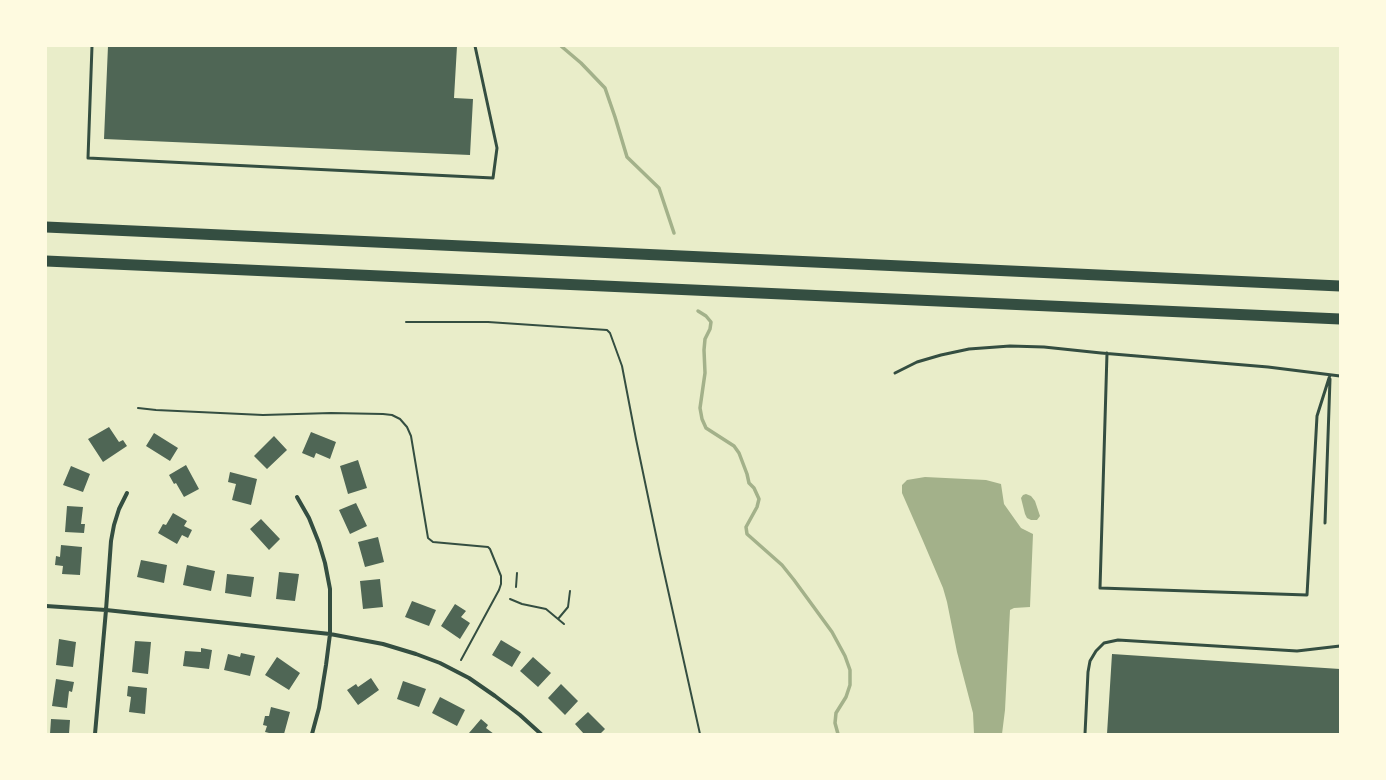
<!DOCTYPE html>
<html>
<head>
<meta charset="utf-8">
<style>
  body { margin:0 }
  #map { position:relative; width:1386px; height:780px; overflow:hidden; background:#e9edc9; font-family:"Titillium Web",sans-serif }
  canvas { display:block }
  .frame { position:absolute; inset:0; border:47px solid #fefae0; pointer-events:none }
</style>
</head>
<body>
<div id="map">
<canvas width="1386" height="780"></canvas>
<div class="frame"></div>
</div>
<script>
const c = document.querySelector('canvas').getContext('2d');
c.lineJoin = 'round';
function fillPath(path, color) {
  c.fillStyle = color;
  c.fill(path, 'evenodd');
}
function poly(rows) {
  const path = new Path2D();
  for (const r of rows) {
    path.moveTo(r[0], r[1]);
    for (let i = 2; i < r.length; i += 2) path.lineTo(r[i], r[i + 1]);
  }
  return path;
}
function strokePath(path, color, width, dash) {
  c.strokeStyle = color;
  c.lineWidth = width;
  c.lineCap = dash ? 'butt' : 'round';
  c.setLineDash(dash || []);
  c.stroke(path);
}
fillPath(poly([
  [925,477,986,480,1001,484,1004,504,1021,528,1033,534,1030,607,1014,608,1010,610,1005,710,1002,734,974,734,973,713,957,652,947,602,943,588,923,541,902,493,902,485,907,480],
  [1026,494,1031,496,1035,501,1040,516,1037,520,1031,520,1027,518,1025,514,1021,498,1023,495]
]), '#a3b18a');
strokePath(poly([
  [561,46,581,63,605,88,615,117,627,157,659,188,674,233],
  [698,311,706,316,711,322,710,329,705,339,704,350,705,373,700,408,702,419,706,428,734,446,739,453,747,474,749,483,754,488,759,499,757,507,746,527,747,534,782,565,794,580,832,632,845,656,850,670,850,685,846,697,836,713,835,723,838,734]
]), '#a3b18a', 3.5);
fillPath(poly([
  [108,46,457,46,454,98,473,99,470,155,104,139],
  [109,427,119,442,123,440,127,446,103,462,88,439],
  [311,432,336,442,330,459,316,453,314,458,302,453],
  [154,433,178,448,170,461,146,446],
  [274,436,287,450,267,469,254,456],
  [358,460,367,488,348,494,340,466],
  [186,465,199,489,184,497,176,483,174,484,169,475],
  [71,466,90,474,83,492,63,485],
  [230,472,257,479,251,505,232,500,236,484,228,482],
  [356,503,367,526,350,534,339,510],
  [67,506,83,507,81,524,85,524,84,533,65,532],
  [173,513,187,521,184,526,192,530,188,538,182,535,177,544,158,533,163,524,166,525],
  [261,519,280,539,269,550,250,529],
  [378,537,384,562,365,567,358,542],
  [61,545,82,547,80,575,62,574,63,566,55,565,56,556,60,557],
  [141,560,167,565,164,583,137,577],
  [187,565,215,571,211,591,183,585],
  [279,572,299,574,295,601,276,599],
  [227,574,254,577,251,597,225,593],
  [380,579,383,607,363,609,360,581],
  [412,601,436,610,429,626,405,617],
  [455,604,466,611,461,617,470,623,460,639,441,626],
  [59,639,76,642,73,667,56,665],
  [501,640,521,652,512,667,492,655],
  [135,641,151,642,148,674,132,672],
  [201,648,212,650,209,669,183,666,185,651,201,652],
  [241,653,255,656,250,676,224,670,228,654,240,657],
  [1112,654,1340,669,1340,734,1107,734],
  [277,657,300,673,289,690,265,675],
  [533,657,551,673,538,687,520,671],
  [371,678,379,690,358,705,347,690,356,684,358,687],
  [56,679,74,682,72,692,69,691,67,708,52,706],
  [403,681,426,689,419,707,397,699],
  [561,684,578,701,565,715,548,698],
  [128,686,147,688,145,714,129,712,131,697,127,696],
  [440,697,465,710,457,726,432,713],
  [271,707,290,712,284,734,273,734,265,732,267,726,263,725,265,716,269,716],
  [588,712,605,729,600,734,584,734,575,724],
  [51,719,70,720,69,734,50,734],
  [481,719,488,725,486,728,494,734,469,733]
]), '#4f6655');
strokePath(poly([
  [406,322,488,322,607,330,610,333,622,366,636,439,660,554,700,734],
  [138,408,156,410,263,415,331,413,383,414,392,415,400,419,407,427,411,436,428,538,433,542,488,547,490,549,501,576,501,584,499,590,461,660],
  [516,587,517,573],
  [510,599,522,604,546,609,564,624],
  [558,619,568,607,570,591]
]), '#344e41', 2);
strokePath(poly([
  [92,46,88,158,493,178,497,148,475,46],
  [1107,353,1100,588,1307,595,1317,416,1330,375],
  [895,373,917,362,941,355,969,349,1010,346,1044,347,1101,353,1268,367,1340,376],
  [1325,523,1330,379],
  [1085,734,1088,672,1090,661,1096,651,1104,643,1118,640,1297,651,1340,646]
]), '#344e41', 3);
strokePath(poly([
  [297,497,309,518,319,543,325,563,330,589,330,634,326,665,319,708,312,734],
  [46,606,106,610,330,634,383,644,416,654,440,663,469,678,495,696,520,715,541,734],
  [95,734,106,610,111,541,114,525,119,509,127,493]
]), '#344e41', 4);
strokePath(poly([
  [46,227,1340,286],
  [46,261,1340,319]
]), '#344e41', 11);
</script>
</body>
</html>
